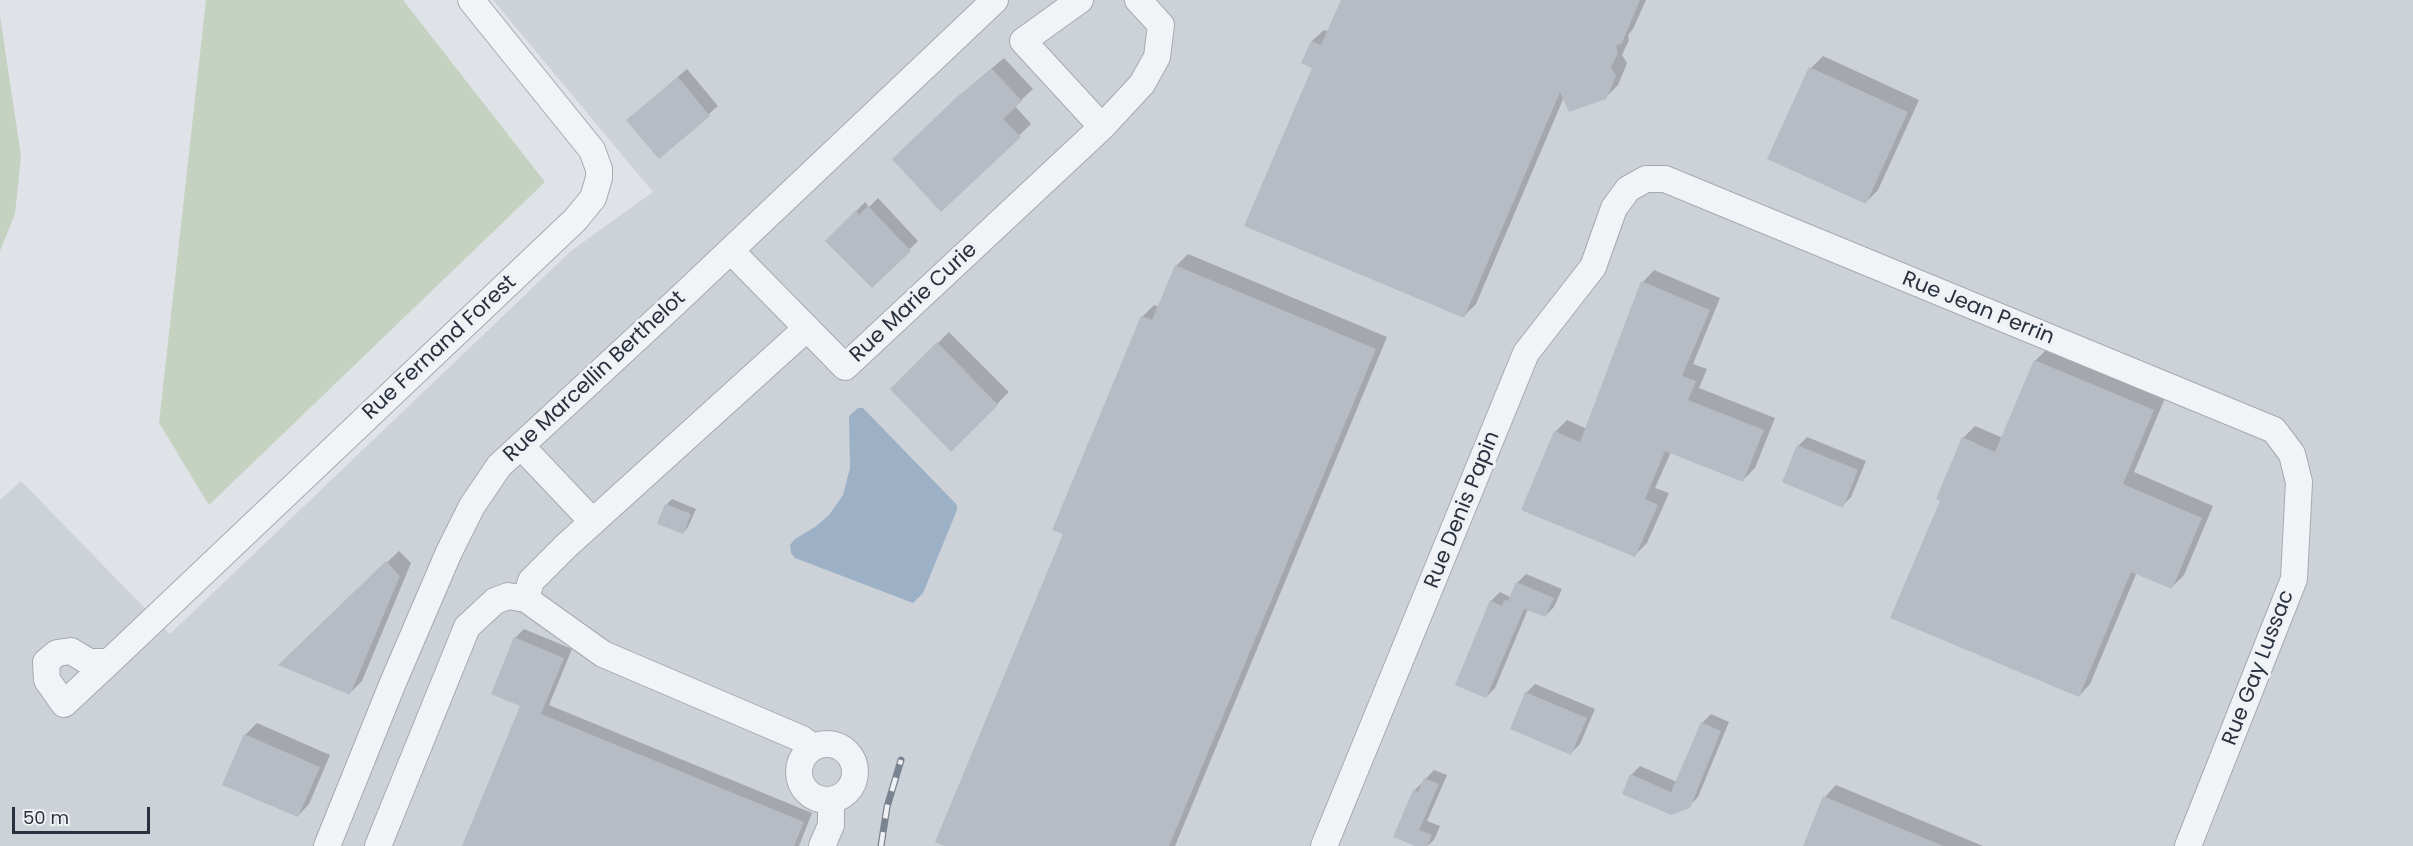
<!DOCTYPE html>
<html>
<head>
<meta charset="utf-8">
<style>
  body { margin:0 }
  #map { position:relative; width:2413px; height:846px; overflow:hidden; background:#dfe3e8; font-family:Poppins,sans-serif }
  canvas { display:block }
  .scale { position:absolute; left:12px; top:807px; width:138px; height:27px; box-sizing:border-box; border:3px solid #29313e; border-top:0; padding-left:8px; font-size:18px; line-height:21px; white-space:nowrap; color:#29313e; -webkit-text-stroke:4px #eff1f5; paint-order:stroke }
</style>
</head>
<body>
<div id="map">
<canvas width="2413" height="846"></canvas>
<div class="scale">50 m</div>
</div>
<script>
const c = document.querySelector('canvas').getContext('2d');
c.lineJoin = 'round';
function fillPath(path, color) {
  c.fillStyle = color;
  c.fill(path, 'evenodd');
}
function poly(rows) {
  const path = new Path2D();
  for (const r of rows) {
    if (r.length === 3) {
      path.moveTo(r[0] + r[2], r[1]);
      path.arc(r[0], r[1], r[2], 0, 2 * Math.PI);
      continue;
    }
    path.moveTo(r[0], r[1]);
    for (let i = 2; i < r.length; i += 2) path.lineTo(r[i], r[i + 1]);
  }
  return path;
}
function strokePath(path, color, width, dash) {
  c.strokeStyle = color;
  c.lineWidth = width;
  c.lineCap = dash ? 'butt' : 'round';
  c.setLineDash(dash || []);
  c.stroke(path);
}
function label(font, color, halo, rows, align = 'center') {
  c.font = font + ' Poppins,sans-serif';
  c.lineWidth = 6;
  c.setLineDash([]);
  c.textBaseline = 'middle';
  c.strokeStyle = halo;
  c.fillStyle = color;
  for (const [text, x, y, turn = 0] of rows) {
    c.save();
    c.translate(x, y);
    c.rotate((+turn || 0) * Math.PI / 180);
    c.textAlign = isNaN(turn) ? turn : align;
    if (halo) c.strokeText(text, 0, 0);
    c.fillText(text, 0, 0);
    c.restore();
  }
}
fillPath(poly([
  [493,0,2413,0,2413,846,0,846,0,500,21,481,170,634,571,251,653,192]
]), '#cdd2d9');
fillPath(poly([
  [206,0,403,0,545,182,209,505,159,423],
  [0,16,21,156,15,214,0,251]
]), '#c5d1c1');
fillPath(poly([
  [858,408,863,408,957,505,957,510,923,593,913,603,795,558,791,553,790,545,795,539,815,527,829,515,843,495,850,468,849,416]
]), '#9cb1c6');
fillPath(poly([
  [1342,0,1646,0,1633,29,1628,35,1629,40,1622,55,1627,63,1618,85,1605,98,1564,97,1476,304,1464,316,1314,67,1312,41,1324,30,1329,32],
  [1823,56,1919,100,1878,190,1866,202,1769,158,1811,68],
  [1004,58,1033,89,1015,106,1031,124,942,210,972,85],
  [687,69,718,106,659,157,637,112],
  [878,198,918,241,872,286,827,241,865,202,869,207],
  [1188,254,1387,337,1175,846,948,846,1065,534,1142,317,1154,305,1159,307,1176,266],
  [1654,270,1720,298,1693,364,1707,369,1699,388,1775,418,1755,468,1743,480,1671,452,1655,488,1669,493,1647,543,1635,555,1555,432,1567,420,1587,429,1643,282],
  [949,332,1009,392,951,450,892,389],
  [2047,349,2165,398,2134,472,2213,506,2184,575,2172,587,2137,572,2090,684,2079,696,1942,500,1963,438,1975,426,2003,438,2036,360],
  [1807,437,1866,461,1851,497,1842,506,1784,482,1798,446],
  [672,499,696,509,688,527,683,533,659,523,667,504],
  [399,551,411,563,362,681,350,693,292,653],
  [1526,574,1562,589,1554,607,1545,616,1528,609,1495,688,1486,697,1491,601,1500,592,1510,597,1517,583],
  [524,629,572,649,549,705,812,813,799,846,464,846,521,705,515,638],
  [1535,684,1595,709,1580,744,1571,753,1526,693],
  [1711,714,1729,722,1698,797,1689,806,1631,775,1640,766,1677,782,1702,723],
  [257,723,330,755,309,804,298,816,245,735],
  [1434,770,1447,775,1427,821,1440,826,1434,840,1427,846,1419,846,1414,791],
  [1836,785,1983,846,1804,846,1825,797]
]), '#0003');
fillPath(poly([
  [1341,0,1640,0,1622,43,1616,46,1618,53,1611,67,1616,76,1606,99,1569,112,1560,92,1464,318,1244,226,1312,68,1301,63,1311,41,1321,45],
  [1809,67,1908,112,1866,204,1767,159],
  [992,69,1022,101,1003,119,1021,137,941,212,892,159,958,96],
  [678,77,710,116,659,159,626,120],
  [868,206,911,251,872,288,825,241,856,210,859,215],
  [1175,265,1376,349,1169,846,944,846,935,842,1063,534,1052,530,1141,316,1152,320],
  [1641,281,1710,310,1682,376,1696,381,1688,400,1764,430,1743,482,1665,451,1645,499,1658,505,1635,557,1521,510,1554,431,1580,442],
  [937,342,998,405,951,452,890,389],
  [2034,360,2154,410,2123,484,2202,518,2172,589,2131,572,2079,697,1890,618,1940,501,1936,499,1962,437,1995,452],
  [1797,445,1858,470,1843,508,1782,482],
  [665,504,691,514,683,534,657,524],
  [386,561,400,576,350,695,278,665],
  [1516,582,1554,598,1545,617,1524,609,1486,698,1455,685,1490,600,1502,606,1504,600,1508,601],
  [514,637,564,658,541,714,804,822,794,846,462,846,520,706,491,694],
  [1525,692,1587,718,1571,755,1510,729],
  [1701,722,1721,731,1690,808,1671,815,1622,794,1630,774,1671,792],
  [244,734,320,767,298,817,222,785],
  [1424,778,1439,784,1419,830,1432,835,1427,846,1415,846,1393,837,1413,790,1418,792],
  [1823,796,1943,846,1803,846]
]), '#b7bcc4');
const minor = poly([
  [1080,0,1023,41,1102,127],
  [731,251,845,367,1102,127,1142,84,1157,57,1161,25,1138,0],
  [521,446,593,522],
  [526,599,531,581,566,546,807,328],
  [109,662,89,662,71,651,57,653,46,662,47,680,64,704,109,662,575,220,593,198,599,178,599,169,592,150,471,0],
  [827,772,28],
  [327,846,392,685,449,552,472,506,499,466,675,303,995,0],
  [378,846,467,627,495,601,508,596,526,599,603,654,802,739,813,747],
  [822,846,831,825,831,800],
  [1324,846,1526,353,1593,267,1614,208,1628,189,1646,179,1665,179,2274,430,2292,454,2299,482,2294,579,2188,846]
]);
strokePath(minor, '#a5aab2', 28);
strokePath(minor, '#f2f3f6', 26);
const rail = poly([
  [881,846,887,807,901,760]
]);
strokePath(rail, '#7a8390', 7);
strokePath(rail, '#eff1f5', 4.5, [14]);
label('21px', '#29313e', '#eff1f5', [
  ["Rue Marie Curie",914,303,-43],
  ["Rue Jean Perrin",1978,309,22],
  ["Rue Fernand Forest",440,348,-43],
  ["Rue Marcellin Berthelot",595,377,-43],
  ["Rue Denis Papin",1463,510,-68],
  ["Rue Gay Lussac",2259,668,-69]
]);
</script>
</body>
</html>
